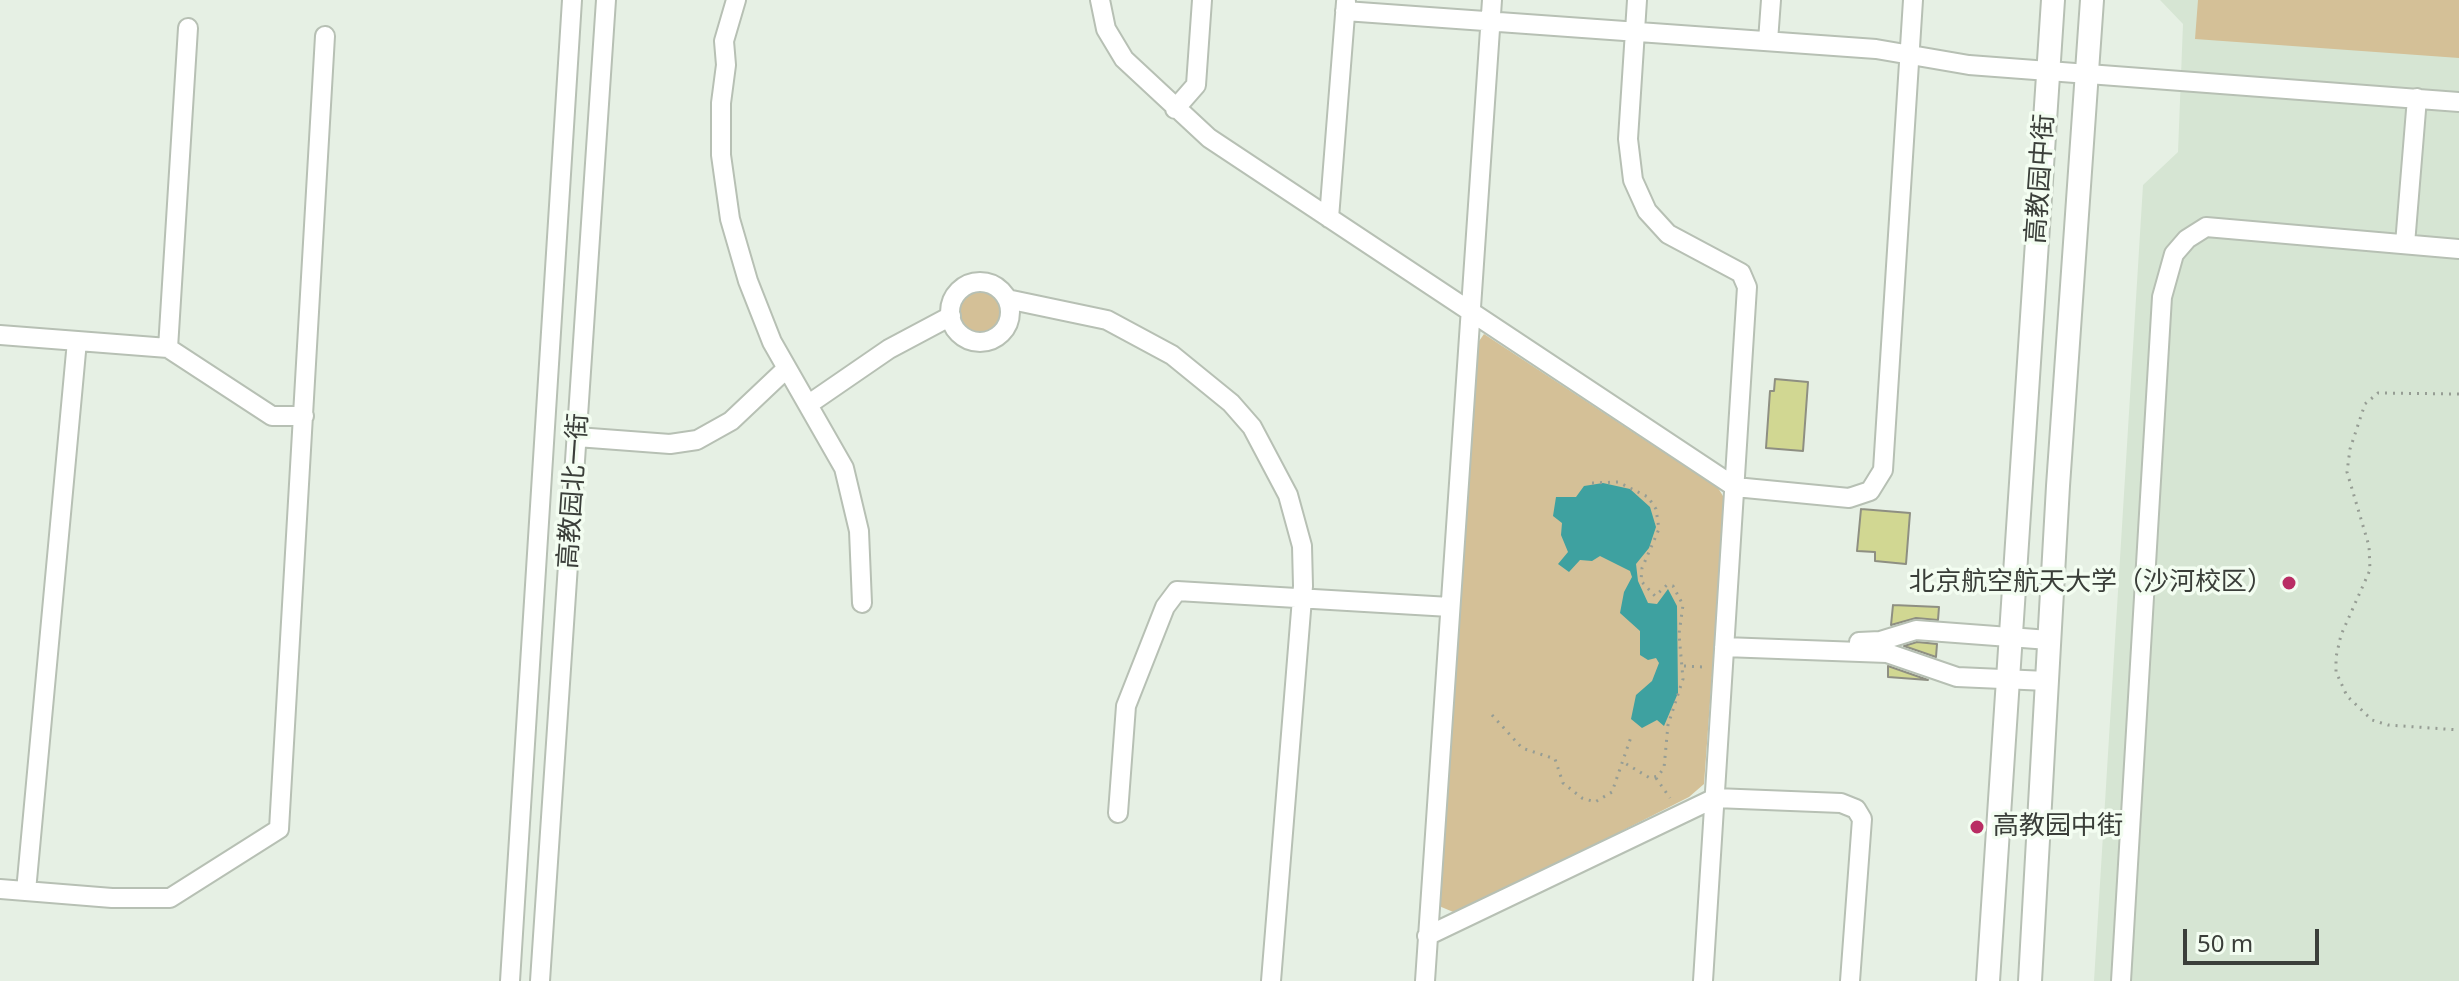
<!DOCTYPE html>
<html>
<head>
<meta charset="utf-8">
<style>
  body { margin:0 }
  #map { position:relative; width:2459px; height:981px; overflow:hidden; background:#e6f0e4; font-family:"Noto Sans",sans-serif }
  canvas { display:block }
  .scale { position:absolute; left:2183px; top:929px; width:136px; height:36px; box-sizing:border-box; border:4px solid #3a3e39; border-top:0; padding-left:10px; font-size:24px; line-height:28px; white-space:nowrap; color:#3a3e39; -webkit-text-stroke:6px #f3fdf1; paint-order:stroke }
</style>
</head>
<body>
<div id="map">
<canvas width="2459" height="981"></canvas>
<div class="scale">50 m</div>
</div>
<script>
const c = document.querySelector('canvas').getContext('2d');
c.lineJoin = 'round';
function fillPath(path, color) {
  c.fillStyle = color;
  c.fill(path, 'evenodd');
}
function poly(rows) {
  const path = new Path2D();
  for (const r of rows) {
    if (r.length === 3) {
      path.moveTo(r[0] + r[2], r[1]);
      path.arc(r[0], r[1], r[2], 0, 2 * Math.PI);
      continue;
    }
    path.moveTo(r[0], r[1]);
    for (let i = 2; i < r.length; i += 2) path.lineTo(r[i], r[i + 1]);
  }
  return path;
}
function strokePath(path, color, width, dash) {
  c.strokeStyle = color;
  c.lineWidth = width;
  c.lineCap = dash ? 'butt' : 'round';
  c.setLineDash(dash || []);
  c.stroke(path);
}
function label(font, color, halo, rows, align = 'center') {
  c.font = font + ' "Noto Sans","Noto Sans SC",sans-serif';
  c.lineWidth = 7;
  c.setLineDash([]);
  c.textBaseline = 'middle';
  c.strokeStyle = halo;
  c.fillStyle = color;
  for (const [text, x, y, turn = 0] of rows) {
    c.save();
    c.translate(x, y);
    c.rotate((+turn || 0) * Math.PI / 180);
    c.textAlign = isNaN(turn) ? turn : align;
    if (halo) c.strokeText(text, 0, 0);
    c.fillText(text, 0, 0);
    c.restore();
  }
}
fillPath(poly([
  [2160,0,2459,0,2459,981,2094,981,2143,185,2178,152,2183,24]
]), '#d6e5d3');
fillPath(poly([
  [2198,0,2459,0,2459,58,2195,39],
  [980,312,20],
  [1484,334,1718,488,1723,496,1724,512,1704,784,1689,797,1458,914,1439,906,1477,344]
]), '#d4c097');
fillPath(poly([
  [1603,483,1630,489,1650,507,1656,527,1649,548,1636,564,1638,581,1648,603,1657,604,1668,589,1677,606,1678,693,1664,726,1657,720,1642,728,1631,719,1636,695,1652,681,1659,663,1656,658,1648,660,1640,655,1640,631,1620,613,1624,592,1632,577,1630,571,1600,556,1592,561,1580,560,1569,572,1558,564,1568,552,1561,535,1562,523,1553,516,1556,497,1576,497,1584,486]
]), '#3ea1a0');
const building = poly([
  [1775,379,1808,382,1803,451,1766,448,1770,391,1774,391,1775,379],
  [1861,509,1910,513,1906,564,1875,561,1875,552,1857,551,1861,509],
  [1893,605,1939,607,1938,620,1916,618,1891,625,1893,605],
  [1917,642,1937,644,1936,657,1904,646,1917,642],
  [1888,666,1928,680,1888,677,1888,666]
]);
fillPath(building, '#d1d792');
strokePath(building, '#8e8f82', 2);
const minor = poly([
  [736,0,724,41,726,65,721,103,721,155,730,219,748,281,772,342,844,468,859,531,862,603],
  [1100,0,1106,29,1124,59,1209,138,1735,487,1849,498,1870,491,1883,470,1913,0],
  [1637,0,1628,139,1633,180,1647,211,1668,234,1741,273,1747,287,1703,981],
  [1345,11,1876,49,1969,65,2459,102],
  [1768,41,1771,0],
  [1175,109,1196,85,1202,0],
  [1329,218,1346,2],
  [2405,244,2417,98],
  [980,312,30],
  [1007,299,1107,320,1172,355,1231,403,1252,427,1288,495,1302,546,1303,586,1271,981],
  [0,335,168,348,272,416,304,416],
  [168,348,188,28],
  [809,404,889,349,951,316],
  [577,437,670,444,697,440,731,421,786,369],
  [1859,642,1880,641,1916,630,2049,640],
  [1724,647,1887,653,1957,677,2047,681],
  [1118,813,1126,706,1165,607,1177,591,1450,607],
  [0,889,112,898,170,898,279,829,325,36],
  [26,891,77,341],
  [1427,936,1715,798,1841,803,1856,809,1862,819,1850,981],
  [510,981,572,0],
  [540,981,606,0],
  [1425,981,1492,0],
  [2121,981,2162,297,2174,254,2187,239,2206,227,2459,249]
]);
const major = poly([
  [1988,981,2053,0],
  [2030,981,2058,486,2092,0]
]);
strokePath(minor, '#b7c0b4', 22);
strokePath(major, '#b7c0b4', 26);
strokePath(poly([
  [2459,394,2378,393,2365,404,2350,449,2347,472,2369,546,2370,570,2341,635,2336,657,2336,672,2347,696,2372,720,2388,725,2459,730],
  [1592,483,1618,482,1648,497,1656,509,1659,529,1642,568,1641,581,1655,596,1667,585,1673,586,1683,605,1679,634,1683,679,1668,725,1664,768,1658,776,1650,778,1623,762],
  [1684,666,1704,667],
  [1492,715,1522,748,1555,759,1563,783,1582,798,1595,802,1612,792,1631,737],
  [1656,778,1670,798]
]), '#969d94', 3, [2, 6]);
strokePath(minor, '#fff', 18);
strokePath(major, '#fff', 22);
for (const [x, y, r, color] of [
  [2289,583,8,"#b92d64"],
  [1977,827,8,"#b92d64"]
]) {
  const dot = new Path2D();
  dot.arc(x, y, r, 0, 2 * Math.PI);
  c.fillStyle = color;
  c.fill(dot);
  strokePath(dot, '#f3fdf1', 3);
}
label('26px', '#3a3e39', '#f3fdf1', [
  ["高教园中街",2041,179,-86],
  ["高教园北一街",574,491,-86]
]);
label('26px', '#3a3e39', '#f3fdf1', [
  ["北京航空航天大学（沙河校区）",2273,583],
  ["高教园中街",1993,827,"left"]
], 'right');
</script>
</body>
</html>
